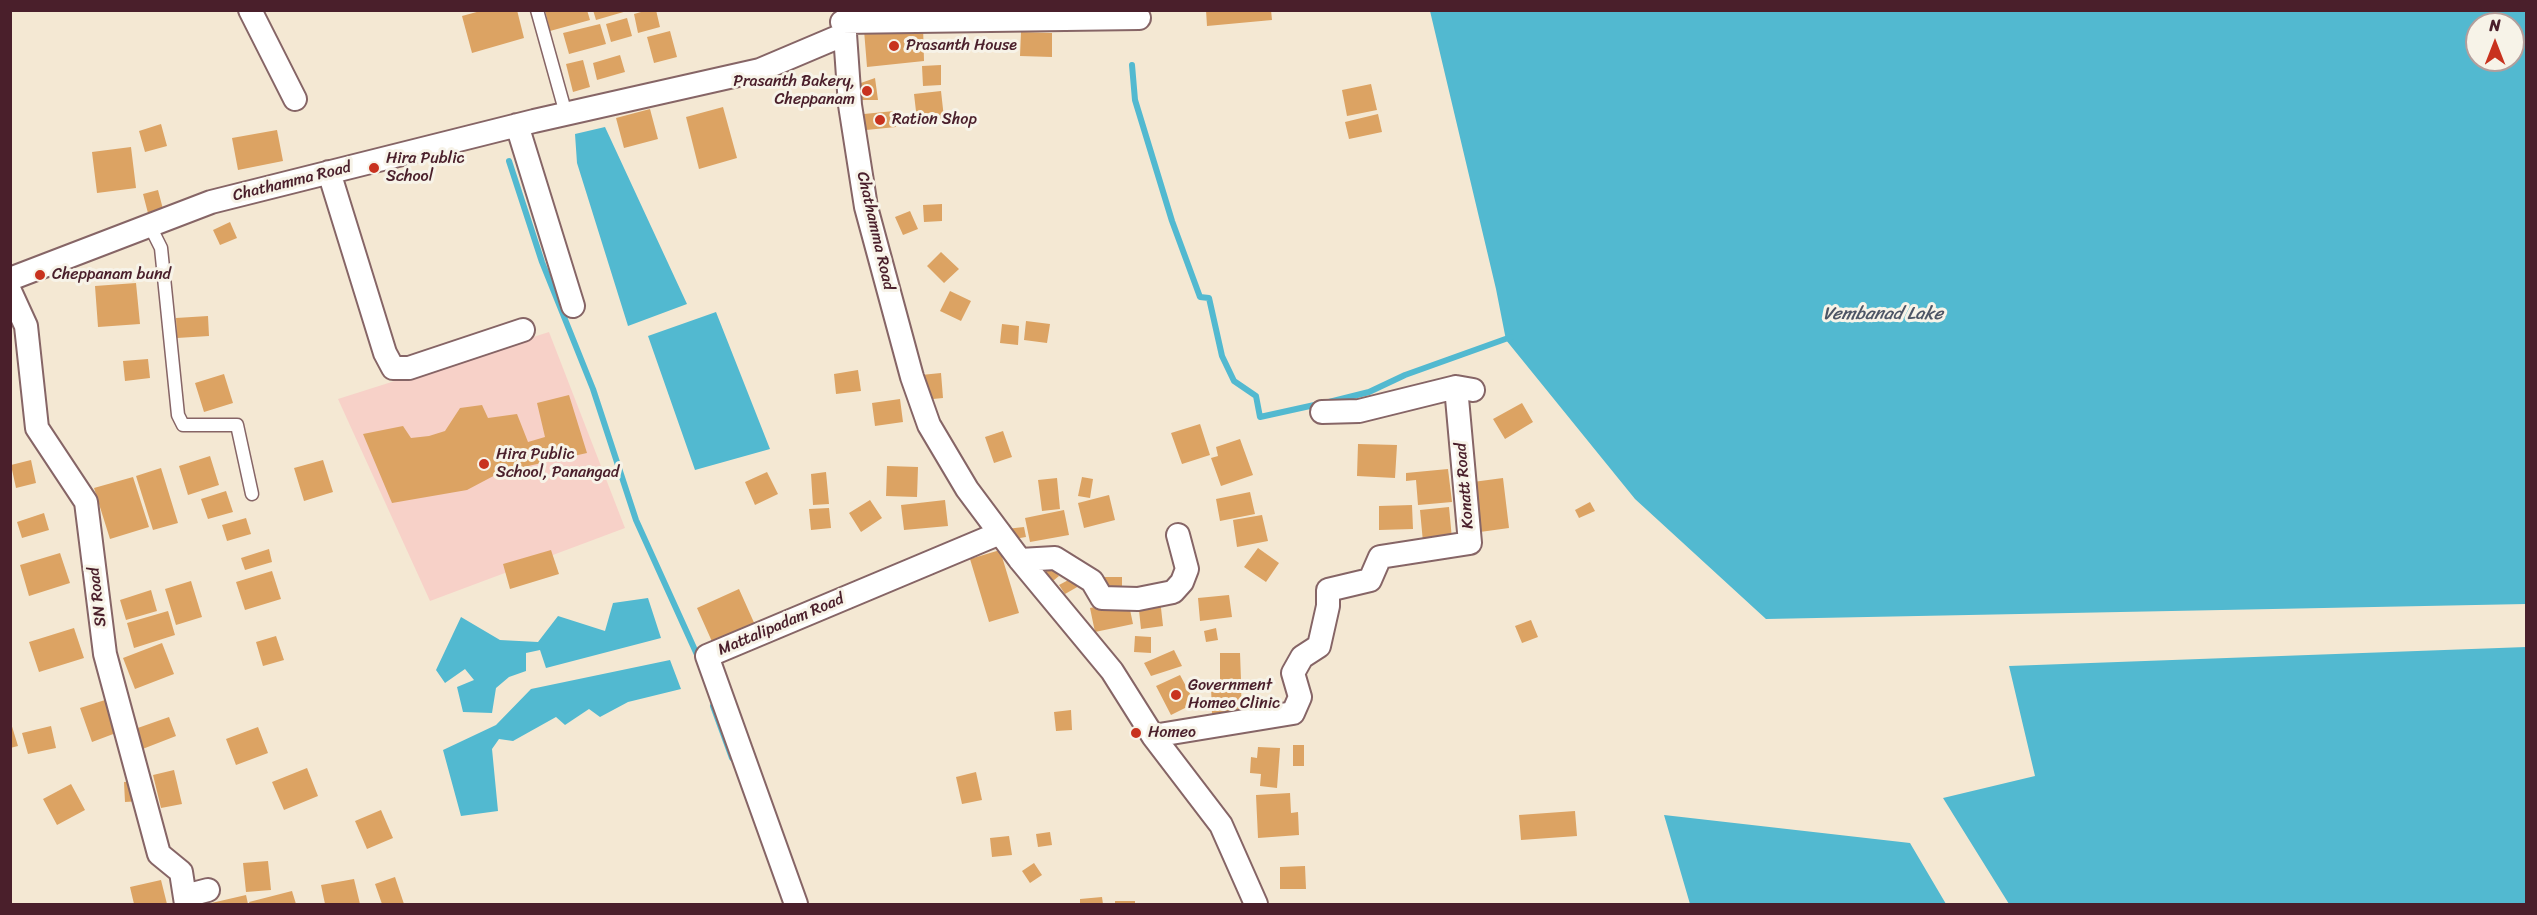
<!DOCTYPE html>
<html>
<head>
<meta charset="utf-8">
<style>
  body { margin:0 }
  #map { position:relative; width:2537px; height:915px; overflow:hidden; background:#f4e8d3; font-family:Sriracha,sans-serif }
  canvas { display:block }
  .frame { position:absolute; inset:0; border:12px solid #4a1f2b; pointer-events:none }
  .north { position:absolute; left:2465px; top:12px; width:60px; height:60px; box-sizing:border-box; background:#f7f3e8; border:2px solid #b29e9c; border-radius:50%; rotate:0deg; font-size:16px; font-weight:700; line-height:24px; text-align:center; color:#4a1f2b }
  .north::after { content:''; display:block; margin:auto; width:21px; height:27px; background:#c8321e; clip-path:polygon(50% 0,100% 100%,50% 72%,0 100%) }
</style>
</head>
<body>
<div id="map">
<canvas width="2537" height="915"></canvas>
<div class="frame"></div>
<div class="north">N</div>
</div>
<script>
const c = document.querySelector('canvas').getContext('2d');
c.lineJoin = 'round';
function fillPath(path, color) {
  c.fillStyle = color;
  c.fill(path, 'evenodd');
}
function poly(rows) {
  const path = new Path2D();
  for (const r of rows) {
    path.moveTo(r[0], r[1]);
    for (let i = 2; i < r.length; i += 2) path.lineTo(r[i], r[i + 1]);
  }
  return path;
}
function strokePath(path, color, width, dash) {
  c.strokeStyle = color;
  c.lineWidth = width;
  c.lineCap = dash ? 'butt' : 'round';
  c.setLineDash(dash || []);
  c.stroke(path);
}
function label(font, color, halo, rows, align = 'center') {
  c.font = font + ' Sriracha,sans-serif';
  c.lineWidth = 6;
  c.setLineDash([]);
  c.textBaseline = 'middle';
  c.strokeStyle = halo;
  c.fillStyle = color;
  for (const [text, x, y, turn = 0] of rows) {
    c.save();
    c.translate(x, y);
    c.rotate((+turn || 0) * Math.PI / 180);
    c.textAlign = isNaN(turn) ? turn : align;
    if (halo) c.strokeText(text, 0, 0);
    c.fillText(text, 0, 0);
    c.restore();
  }
}
fillPath(poly([
  [549,332,625,528,430,601,338,399]
]), '#f7d1c8');
fillPath(poly([
  [1430,11,2526,11,2526,604,1766,619,1635,499,1506,340,1496,289],
  [2477,24,2513,24,2513,60,2477,60],
  [605,127,687,304,628,326,577,163,575,134],
  [716,312,770,449,695,470,648,336],
  [648,598,661,638,546,668,540,650,526,653,526,671,509,677,496,688,492,713,463,712,457,687,474,680,465,669,445,683,436,670,461,617,500,640,538,642,558,616,605,631,613,603],
  [2526,647,2526,904,2009,904,1943,798,2035,776,2009,666],
  [670,660,681,689,628,702,600,717,589,709,565,725,556,717,513,741,499,739,492,749,498,811,461,816,443,750,496,725,531,689],
  [1664,815,1910,843,1946,904,1690,904]
]), '#52b9d0');
strokePath(poly([
  [1132,65,1135,100,1172,221,1200,297,1209,298,1222,356,1234,381,1256,396,1260,417,1319,404],
  [509,161,542,262,593,389,636,520,699,659],
  [1329,402,1369,392,1405,375,1511,337],
  [713,706,732,758]
]), '#52b9d0', 6);
fillPath(poly([
  [484,10,517,10,524,38,472,53,462,16],
  [545,10,587,10,590,20,550,31],
  [593,10,627,10,627,11,596,20],
  [648,10,656,10,660,27,638,33,634,14],
  [1206,10,1271,10,1272,20,1207,26],
  [627,18,632,36,611,42,606,24],
  [600,24,606,44,569,54,563,33],
  [923,25,924,61,867,67,864,30],
  [670,31,677,57,654,63,647,37],
  [1021,32,1052,33,1052,57,1020,56],
  [620,55,625,72,597,80,593,63],
  [583,60,590,87,573,92,566,64],
  [941,65,941,85,923,86,922,66],
  [875,78,878,100,859,100,858,84],
  [1371,84,1377,110,1347,116,1342,90],
  [941,91,944,118,917,120,914,94],
  [723,107,737,158,699,169,686,117],
  [650,109,658,139,624,148,616,118],
  [894,111,896,127,866,130,864,114],
  [1378,114,1382,132,1349,139,1345,122],
  [161,124,167,146,145,152,139,131],
  [277,130,283,161,238,170,232,138],
  [131,147,136,188,97,193,92,152],
  [158,190,164,213,149,217,143,194],
  [942,204,942,221,924,222,923,205],
  [910,211,918,229,903,235,895,217],
  [230,222,237,238,220,245,213,230],
  [941,252,959,269,944,283,927,266],
  [136,283,140,324,98,327,95,286],
  [950,291,971,301,961,321,940,311],
  [208,316,209,336,177,338,176,318],
  [1026,321,1050,324,1047,343,1024,340],
  [1002,324,1019,326,1018,345,1000,343],
  [148,359,150,378,125,381,123,361],
  [858,370,861,391,836,394,834,374],
  [941,373,943,398,923,400,921,375],
  [224,374,233,403,204,412,195,383],
  [569,395,587,453,501,472,467,490,392,503,363,434,403,426,411,438,429,436,445,431,460,408,482,405,488,418,517,414,528,442,545,437,537,403],
  [900,399,903,422,875,426,872,403],
  [1522,403,1533,422,1505,439,1493,419],
  [1200,424,1210,455,1182,464,1171,433],
  [1003,431,1012,457,994,463,985,437],
  [1240,439,1253,475,1221,486,1211,458,1218,456,1216,447],
  [1358,444,1397,445,1395,478,1357,476],
  [210,456,219,485,188,495,179,466],
  [31,460,36,483,16,488,11,465],
  [323,460,333,492,304,501,294,468],
  [887,466,918,467,917,497,886,496],
  [161,468,178,523,153,530,136,476],
  [1448,469,1452,502,1418,505,1416,480,1406,481,1406,473],
  [767,472,778,494,755,505,745,482],
  [826,472,829,504,813,505,811,474],
  [133,477,149,527,110,539,94,488],
  [1082,477,1093,479,1090,498,1078,496],
  [1057,478,1060,509,1042,511,1038,480],
  [1503,478,1509,528,1480,532,1473,482],
  [226,491,233,512,208,519,201,499],
  [1250,492,1255,514,1220,521,1216,499],
  [1109,495,1115,520,1084,528,1078,503],
  [870,500,882,518,861,532,849,513],
  [945,500,948,526,904,530,901,505],
  [1590,502,1595,511,1579,518,1575,510],
  [1412,505,1413,529,1379,530,1379,506],
  [1449,507,1452,539,1423,542,1420,510],
  [829,508,831,528,811,530,809,509],
  [1064,510,1069,535,1030,542,1025,518],
  [44,513,49,530,22,538,17,522],
  [1262,515,1268,541,1237,547,1233,520],
  [246,518,251,534,227,541,222,525],
  [1024,527,1026,537,1008,540,1006,529],
  [1258,548,1279,563,1266,582,1244,567],
  [269,549,272,562,245,570,241,558],
  [551,550,559,574,510,589,503,564],
  [1000,550,1019,613,989,622,970,559],
  [60,553,70,583,29,596,20,565],
  [1051,567,1059,576,1048,585,1040,576],
  [272,571,281,599,245,610,236,582],
  [1074,577,1079,586,1065,594,1059,585],
  [1104,577,1122,577,1122,591,1104,591],
  [191,581,202,617,176,625,165,589],
  [739,589,756,627,714,646,697,608],
  [151,590,157,611,126,620,120,600],
  [1229,595,1232,617,1200,621,1198,598],
  [1160,599,1163,626,1141,629,1138,601],
  [1128,600,1133,624,1095,632,1090,608],
  [168,611,175,635,134,648,127,623],
  [1531,620,1538,637,1522,643,1515,626],
  [74,628,84,658,39,672,29,642],
  [1216,628,1218,640,1206,642,1204,631],
  [276,636,284,660,263,666,256,642],
  [1135,636,1151,637,1151,653,1134,652],
  [162,643,174,674,135,689,123,658],
  [1174,650,1182,666,1151,676,1144,663],
  [1220,653,1240,653,1241,680,1220,680],
  [1180,675,1195,703,1171,715,1156,686],
  [1211,686,1241,686,1242,714,1212,714],
  [105,700,116,733,92,742,80,708],
  [1071,710,1072,730,1056,731,1054,712],
  [169,717,176,736,140,750,132,730],
  [10,720,18,746,10,748],
  [51,726,56,748,28,754,22,733],
  [258,727,268,753,236,765,226,739],
  [1293,745,1304,745,1304,766,1293,766],
  [1258,747,1280,748,1277,788,1260,786,1261,774,1250,773,1251,757,1257,758],
  [307,768,318,796,284,810,272,782],
  [174,770,182,804,161,808,153,775],
  [976,772,982,800,962,804,956,777],
  [139,781,141,801,125,802,124,782],
  [71,784,85,810,57,825,43,799],
  [1290,793,1291,813,1298,812,1299,835,1258,838,1256,795],
  [381,810,393,838,367,849,355,821],
  [1575,811,1577,836,1521,840,1519,815],
  [1050,832,1052,845,1038,847,1036,834],
  [1009,836,1012,855,992,857,990,838],
  [268,861,271,890,246,892,243,863],
  [1034,863,1042,875,1030,883,1022,871],
  [1305,866,1306,889,1280,889,1280,867],
  [395,877,404,904,382,904,375,884],
  [354,879,360,904,325,904,321,885],
  [161,880,167,904,134,904,130,887],
  [292,891,296,904,250,904,249,902],
  [246,895,248,904,207,904],
  [1102,897,1103,904,1080,904,1080,899],
  [1115,901,1135,901,1135,904,1115,904]
]), '#dca363');
const service = poly([
  [537,10,566,114],
  [150,226,161,248,178,415,183,425,237,425,252,494]
]);
const minor = poly([
  [250,10,295,99],
  [842,22,1139,18],
  [517,125,573,306],
  [329,172,385,353,393,368,409,368,523,330],
  [10,279,211,202,534,121,760,70,845,34,850,105,866,207,912,377,929,425,967,489,1020,560,1112,671,1153,736,1221,825,1256,904],
  [10,291,26,326,37,428,86,502,105,654,159,854,181,872,186,904],
  [1322,412,1359,411,1456,387,1473,390],
  [1020,560,1055,558,1092,581,1102,598,1138,599,1173,592,1182,582,1187,569,1178,535],
  [1153,736,1293,713,1300,697,1293,673,1302,657,1319,646,1328,606,1328,590,1370,580,1380,557,1470,543,1456,387],
  [185,896,208,890],
  [796,904,707,656,1000,533]
]);
strokePath(service, '#866566', 15);
strokePath(minor, '#866566', 26);
strokePath(service, '#fff', 12);
strokePath(minor, '#fff', 22);
for (const [x, y, r, color] of [
  [894,46,6,"#c8321e"],
  [867,91,6,"#c8321e"],
  [880,120,6,"#c8321e"],
  [374,168,6,"#c8321e"],
  [40,275,6,"#c8321e"],
  [484,464,6,"#c8321e"],
  [1176,695,6,"#c8321e"],
  [1136,733,6,"#c8321e"]
]) {
  const dot = new Path2D();
  dot.arc(x, y, r, 0, 2 * Math.PI);
  c.fillStyle = color;
  c.fill(dot);
  strokePath(dot, '#f7f3e8', 2);
}
label('16px', '#4a1f2b', '#f7f3e8', [
  ["Prasanth House",906,46],
  ["Prasanth Bakery,",855,82,"right"],
  ["Cheppanam",855,100,"right"],
  ["Ration Shop",892,120],
  ["Hira Public",386,159],
  ["School",386,177],
  ["Cheppanam bund",52,275],
  ["Hira Public",496,455],
  ["School, Panangad",496,473],
  ["Government",1188,686],
  ["Homeo Clinic",1188,704],
  ["Homeo",1148,733]
], 'left');
label('16px', '#4a1f2b', '#f7f3e8', [
  ["Chathamma Road",292,182,-14],
  ["Chathamma Road",875,231,77],
  ["Konatt Road",1465,486,-95],
  ["SN Road",98,597,-97],
  ["Mattalipadam Road",781,625,-23]
]);
label('italic 18px', '#4d5565', '#f7f3e8', [
  ["Vembanad Lake",1883,314]
]);
</script>
</body>
</html>
